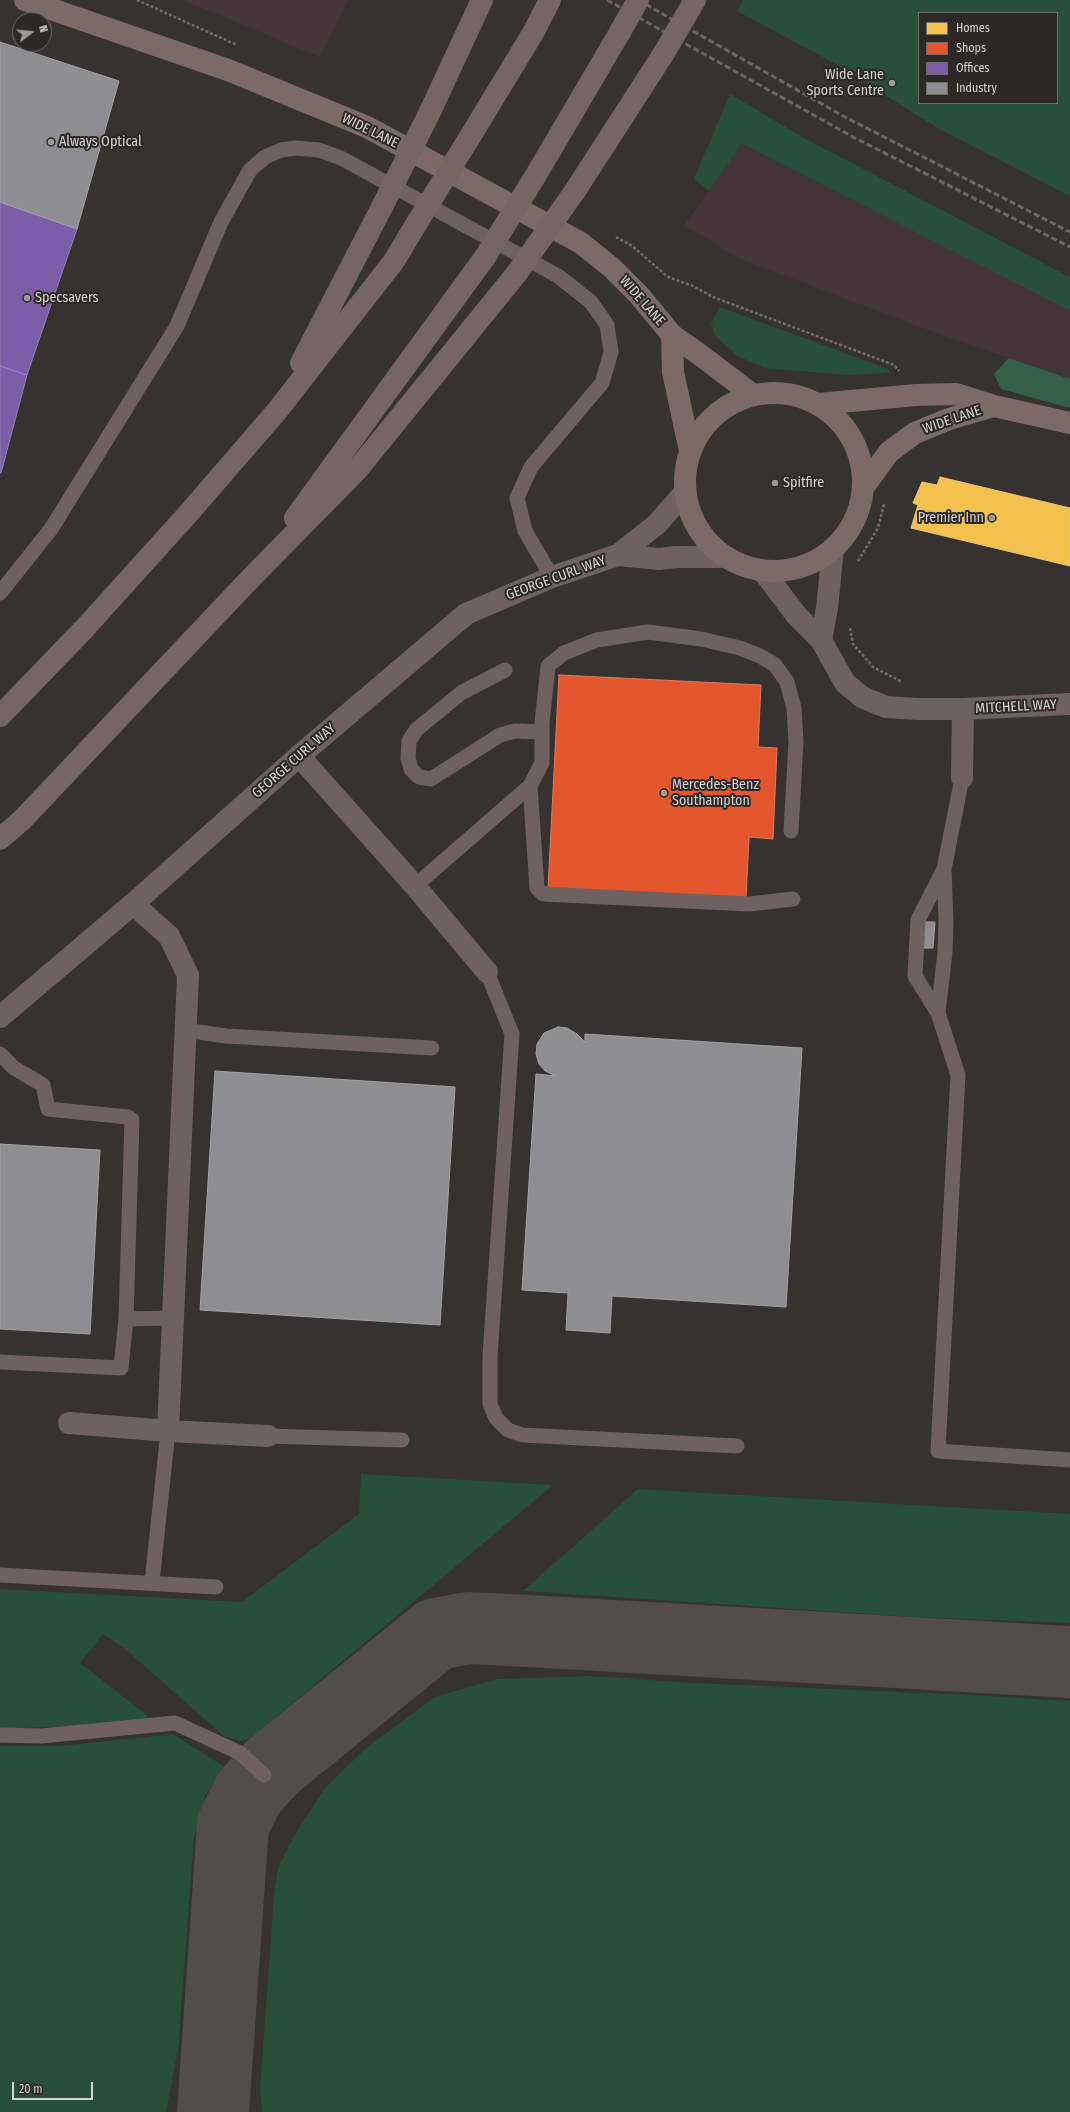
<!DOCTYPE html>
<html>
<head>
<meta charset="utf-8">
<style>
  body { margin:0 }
  #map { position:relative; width:1070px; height:2112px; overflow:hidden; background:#353230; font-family:"Fira Sans Condensed",sans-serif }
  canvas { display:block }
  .legend { position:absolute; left:918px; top:12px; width:140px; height:92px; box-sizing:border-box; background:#2c2825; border:1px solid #706c6a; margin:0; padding:5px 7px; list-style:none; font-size:12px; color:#d6d3d1 }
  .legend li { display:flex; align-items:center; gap:8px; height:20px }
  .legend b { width:20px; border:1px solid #706c6a }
  .north { position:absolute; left:12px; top:12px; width:40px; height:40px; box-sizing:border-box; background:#2c2825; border:1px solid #706c6a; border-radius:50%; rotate:74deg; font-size:11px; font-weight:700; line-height:16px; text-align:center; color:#d6d3d1 }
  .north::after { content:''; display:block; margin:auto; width:14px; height:18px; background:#9e9b99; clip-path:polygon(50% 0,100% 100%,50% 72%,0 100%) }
  .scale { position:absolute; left:12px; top:2082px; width:81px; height:18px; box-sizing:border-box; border:2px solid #d6d3d1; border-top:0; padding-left:5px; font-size:12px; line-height:14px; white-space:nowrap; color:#d6d3d1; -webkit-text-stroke:3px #2c2825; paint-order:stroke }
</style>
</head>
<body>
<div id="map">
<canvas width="1070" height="2112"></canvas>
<ul class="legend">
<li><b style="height:11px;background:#f2c14e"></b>Homes</li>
<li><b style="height:11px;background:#e4572e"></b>Shops</li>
<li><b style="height:11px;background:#7b5ea7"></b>Offices</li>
<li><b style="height:11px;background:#8d8d92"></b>Industry</li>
</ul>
<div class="north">N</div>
<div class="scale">20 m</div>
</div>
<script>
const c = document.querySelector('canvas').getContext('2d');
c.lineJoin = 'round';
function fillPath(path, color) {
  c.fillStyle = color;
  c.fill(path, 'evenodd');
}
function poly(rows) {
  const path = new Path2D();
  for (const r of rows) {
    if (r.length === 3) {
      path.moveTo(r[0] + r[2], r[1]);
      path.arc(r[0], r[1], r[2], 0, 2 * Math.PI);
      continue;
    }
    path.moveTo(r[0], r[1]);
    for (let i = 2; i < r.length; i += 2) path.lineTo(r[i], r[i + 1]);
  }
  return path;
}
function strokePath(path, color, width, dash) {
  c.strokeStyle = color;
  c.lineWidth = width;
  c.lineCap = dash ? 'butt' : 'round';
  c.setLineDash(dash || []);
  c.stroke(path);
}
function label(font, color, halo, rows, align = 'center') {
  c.font = font + ' "Fira Sans Condensed",sans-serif';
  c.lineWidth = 4;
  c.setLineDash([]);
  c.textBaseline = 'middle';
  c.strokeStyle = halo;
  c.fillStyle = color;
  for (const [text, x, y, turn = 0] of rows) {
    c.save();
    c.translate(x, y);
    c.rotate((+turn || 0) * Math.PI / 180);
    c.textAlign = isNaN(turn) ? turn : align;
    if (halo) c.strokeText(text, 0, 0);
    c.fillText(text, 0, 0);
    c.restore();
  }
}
fillPath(poly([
  [183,0,349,0,320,57],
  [742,144,1070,311,1070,379,931,331,738,258,684,225]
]), '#45343a');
fillPath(poly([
  [743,0,1070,0,1070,196,939,129,834,63,737,11],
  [919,13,1057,13,1057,103,919,103],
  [730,94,804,138,1070,277,1070,311,742,144,709,191,694,179],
  [720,307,888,369,891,373,847,375,764,368,736,355,715,335,711,324],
  [361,1474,553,1485,251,1738,242,1741,224,1736,124,1648,103,1634,80,1663,149,1717,137,1722,95,1725,0,1729,0,1589,242,1602,359,1514],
  [638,1489,1070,1514,1070,1623,916,1617,523,1591],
  [590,1676,694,1683,971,1695,1070,1701,1070,2112,262,2112,260,2089,274,1896,278,1868,294,1836,325,1788,366,1748,435,1697,497,1679],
  [173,1734,225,1767,206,1794,194,1837,178,2049,166,2112,0,2112,0,1746,60,1746]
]), '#274f3a');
fillPath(poly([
  [1009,358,1070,379,1070,408,1001,389,994,374]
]), '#326147');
const homes = poly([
  [940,477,1070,508,1070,566,911,528,918,505,913,503,922,482,937,485,940,477]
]);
fillPath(homes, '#f2c14e');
strokePath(homes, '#eac675', 1);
const shops = poly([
  [559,675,761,685,758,747,777,748,773,839,749,837,746,898,548,888,559,675]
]);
fillPath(shops, '#e4572e');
strokePath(shops, '#e07c5f', 1);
const offices = poly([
  [0,202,77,229,27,375,0,366,0,202],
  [0,366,27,375,1,473,0,473,0,366]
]);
fillPath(offices, '#7b5ea7');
strokePath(offices, '#9681b4', 1);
const industry = poly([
  [0,42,119,81,77,229,0,202,0,42],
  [924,922,935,922,933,948,923,948,924,922],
  [558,1027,567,1028,577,1034,585,1042,585,1034,802,1048,786,1307,612,1296,610,1333,566,1330,568,1293,522,1290,536,1074,556,1076,545,1071,539,1064,536,1054,537,1044,544,1033,558,1027],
  [215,1071,455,1087,440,1325,200,1310,215,1071],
  [0,1144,100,1150,90,1334,0,1329,0,1144]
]);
fillPath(industry, '#8d8d92');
strokePath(industry, '#a3a2a5', 1);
strokePath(poly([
  [213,2112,233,1825,248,1794,272,1767,436,1634,469,1628,493,1629,1070,1662]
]), '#524c4a', 72);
strokePath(poly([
  [137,0,237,45],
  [616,237,632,246,668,277,693,286,713,297,894,365,899,371],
  [858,561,878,528,884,504],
  [850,628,853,644,873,667,902,682]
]), '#756c6b', 2.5, [3, 2]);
strokePath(poly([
  [0,593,51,529,177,326,221,222,250,170,265,157,281,150,295,148,319,150,341,158,558,276,591,302,607,325,611,352,602,383,531,467,517,498,525,531,552,577],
  [505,670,461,693,416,730,409,741,408,758,411,769,419,777,431,779,500,735,515,731,542,732],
  [530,786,537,888,543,894,749,904,793,899],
  [944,869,918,920,915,976,938,1013,958,1075,938,1451,1070,1460],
  [415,886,530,786,542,763,542,723,548,666,564,653,597,640,648,632,701,639,740,648,760,656,775,665,787,682,794,708,796,742,791,831],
  [487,972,512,1034,490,1356,490,1404,496,1418,508,1430,522,1435,737,1446],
  [938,1013,945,952,946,921,944,869,962,778],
  [185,1030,226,1036,432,1048],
  [0,1054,14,1068,43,1085,48,1109,128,1117,132,1120,126,1319,121,1368,0,1362],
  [126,1319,173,1318],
  [268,1436,402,1440],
  [0,1575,216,1587],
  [152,1582,168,1431],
  [0,1735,41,1736,175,1723,240,1753,264,1775]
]), '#6e615f', 15);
strokePath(poly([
  [618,555,659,559,676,557,725,557],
  [763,571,797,616,821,640,845,683,862,697,886,707,918,709,963,709,1070,704],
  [821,640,827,608,833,549],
  [299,756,415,886,487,972],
  [962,778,963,709],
  [133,904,169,936,188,975,168,1431,268,1436],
  [0,1017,133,904,299,756,466,614,552,577,618,555,657,524,685,492],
  [69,1423,168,1431]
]), '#6e615f', 22);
strokePath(poly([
  [25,0,228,70,367,127,581,243,612,268,639,295,672,335,699,354,753,395],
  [672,335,673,372,690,451],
  [774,482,89],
  [818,404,916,395,956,394,994,406,1070,423],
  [863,488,889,452,915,433,949,419,994,406]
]), '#7c6a67', 22);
strokePath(poly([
  [428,116,482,0],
  [468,140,533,33,550,0],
  [536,175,620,32],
  [575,191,664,53],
  [301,363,383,205],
  [295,518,485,257],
  [0,716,84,629,187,515,277,411,394,261,418,221],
  [0,839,22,820,250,579,357,470,517,273]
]), '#756563', 22);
strokePath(poly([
  [607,0,853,137,1070,247],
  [638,0,845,117,1070,232]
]), '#6e6664', 3, [6, 3]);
strokePath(poly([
  [620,32,638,0],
  [664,53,695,0],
  [383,205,428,116],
  [418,221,468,140],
  [485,257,536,175],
  [517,273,575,191]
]), '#756563', 22);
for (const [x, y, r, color] of [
  [892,83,4,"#9e9b99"],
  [51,142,4,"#9e9b99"],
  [27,298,4,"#9e9b99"],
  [775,483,4,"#9e9b99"],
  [992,518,4,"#9e9b99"],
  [664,793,4,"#9e9b99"]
]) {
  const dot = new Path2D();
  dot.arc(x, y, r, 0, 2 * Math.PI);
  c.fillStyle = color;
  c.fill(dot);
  strokePath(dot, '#2c2825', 1.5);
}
label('14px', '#d6d3d1', '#2c2825', [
  ["Wide Lane",884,75,"right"],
  ["Sports Centre",884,91,"right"],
  ["Always Optical",59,142],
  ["Specsavers",35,298],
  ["Spitfire",783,483],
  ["Premier Inn",984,518,"right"],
  ["Mercedes-Benz",672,785],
  ["Southampton",672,801]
], 'left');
label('14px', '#d6d3d1', '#2c2825', [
  ["WIDE LANE",370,131,26],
  ["WIDE LANE",642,301,49],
  ["WIDE LANE",952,420,-19],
  ["GEORGE CURL WAY",556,578,-20],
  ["MITCHELL WAY",1016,707,-3],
  ["GEORGE CURL WAY",294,761,-41]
]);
</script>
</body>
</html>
